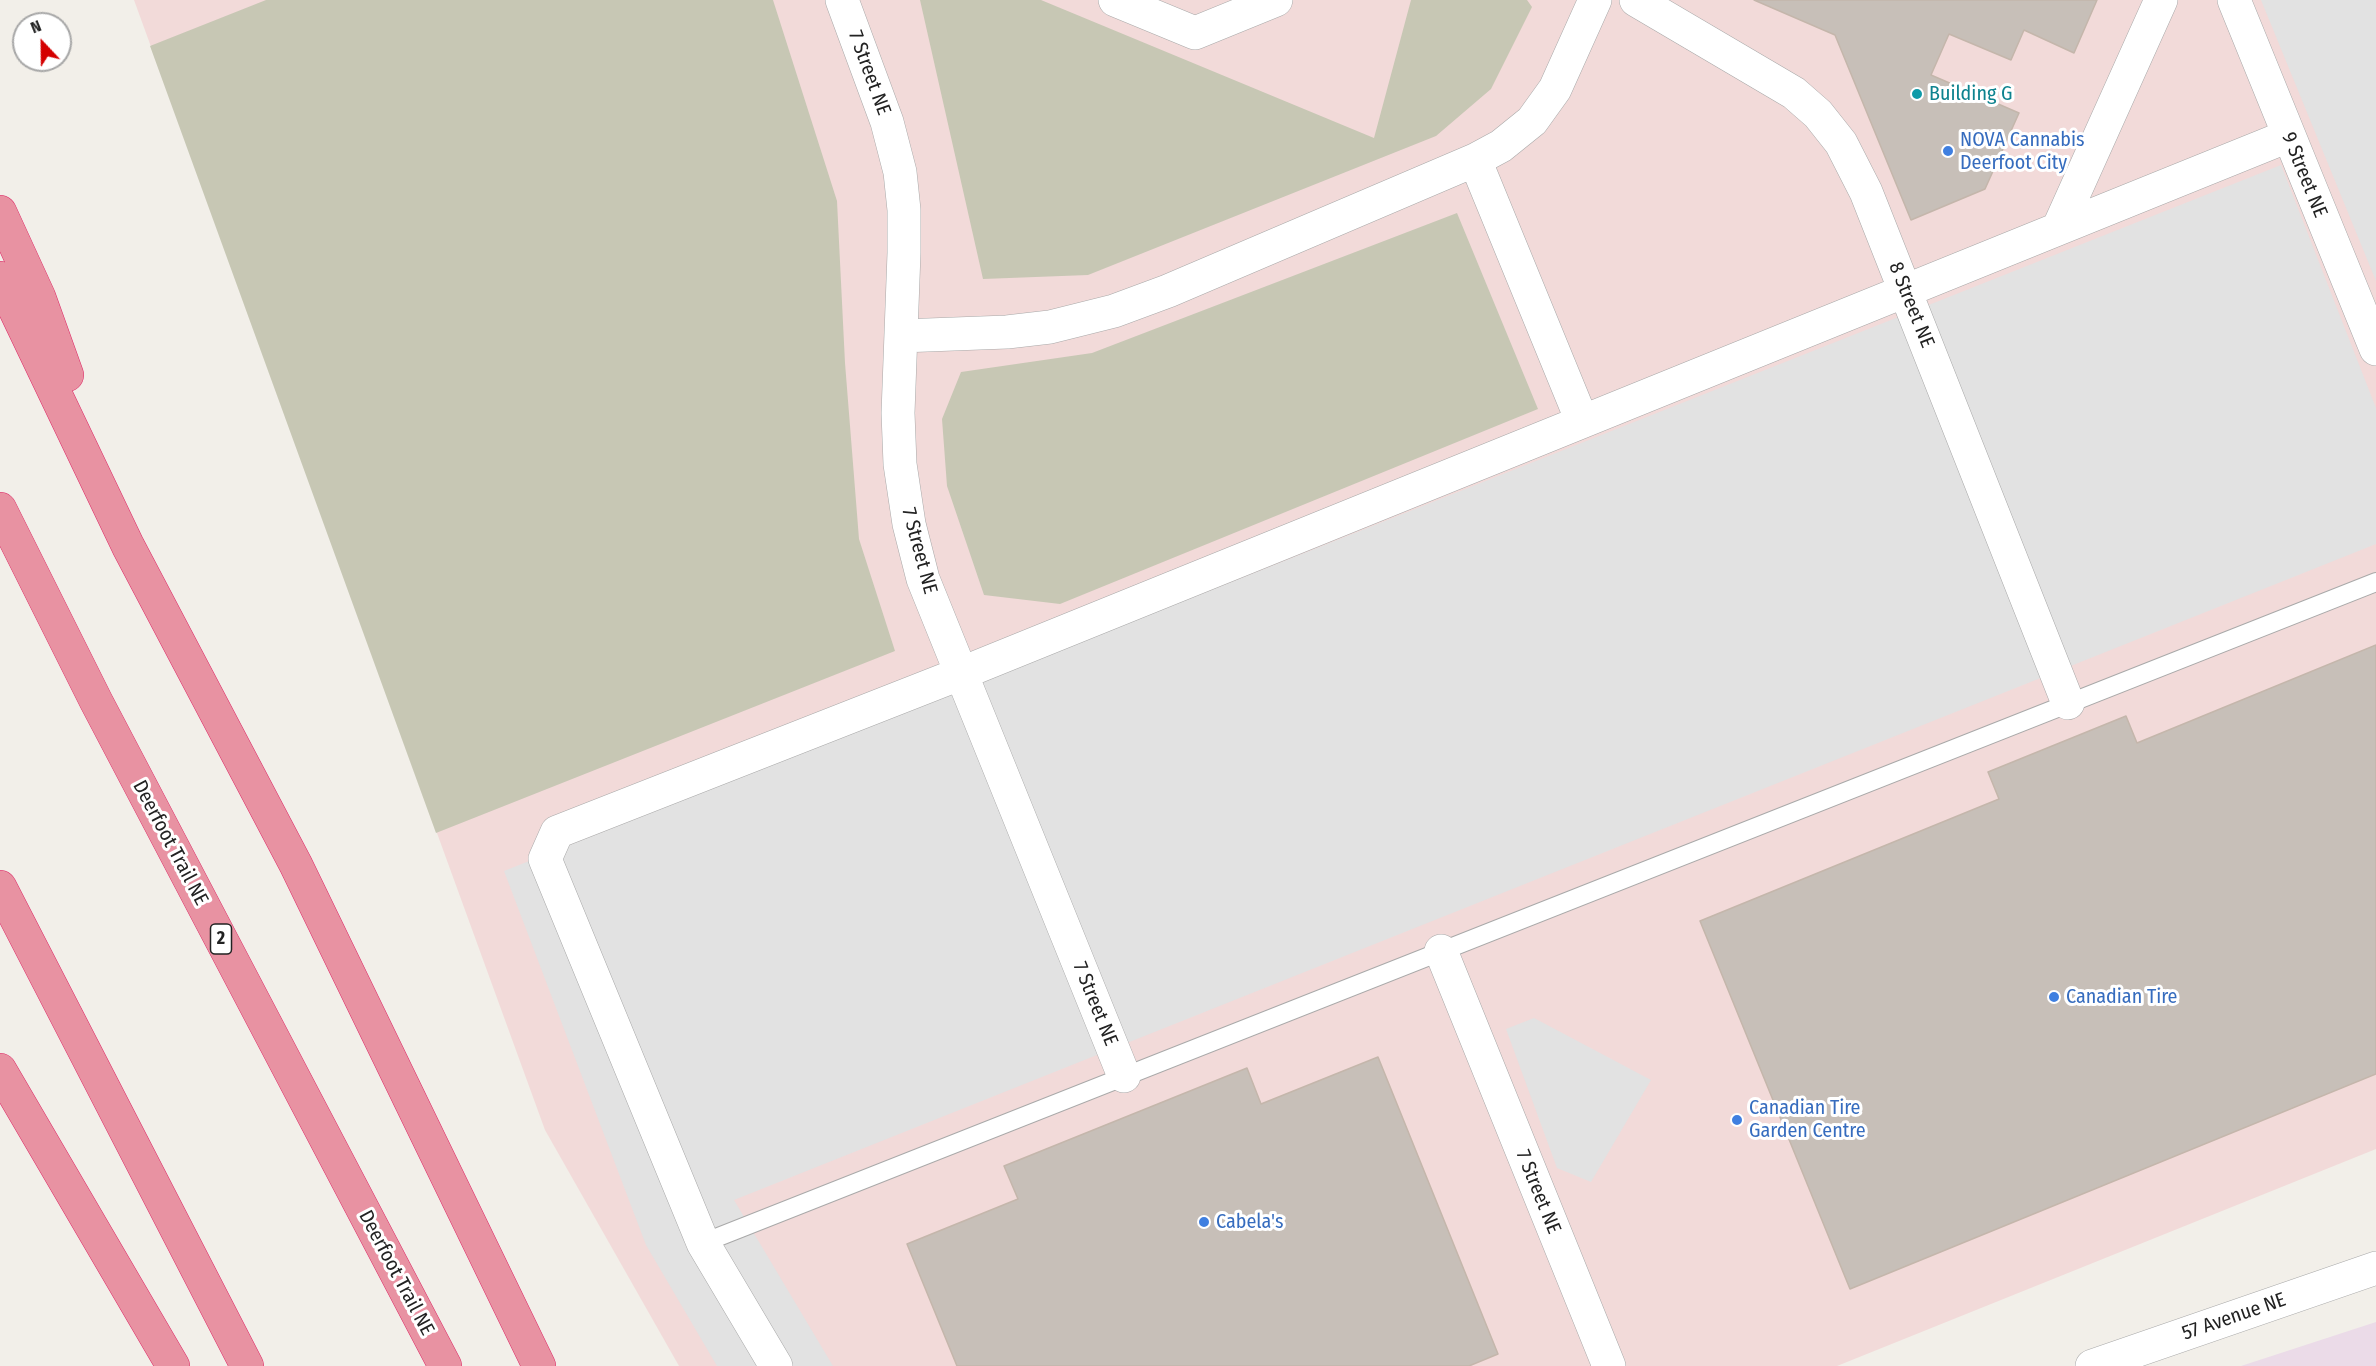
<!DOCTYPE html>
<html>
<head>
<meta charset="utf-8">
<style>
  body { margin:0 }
  #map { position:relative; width:2376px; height:1366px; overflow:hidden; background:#f2efe9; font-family:"Fira Sans Condensed",sans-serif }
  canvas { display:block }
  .north { position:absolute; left:12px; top:12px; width:60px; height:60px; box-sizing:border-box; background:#fff; border:2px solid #a7a7a7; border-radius:50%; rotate:338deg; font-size:16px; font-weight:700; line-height:24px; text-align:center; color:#222 }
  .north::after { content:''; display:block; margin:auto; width:21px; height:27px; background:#d40000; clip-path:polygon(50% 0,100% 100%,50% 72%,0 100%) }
</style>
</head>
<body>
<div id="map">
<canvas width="2376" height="1366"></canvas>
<div class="north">N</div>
</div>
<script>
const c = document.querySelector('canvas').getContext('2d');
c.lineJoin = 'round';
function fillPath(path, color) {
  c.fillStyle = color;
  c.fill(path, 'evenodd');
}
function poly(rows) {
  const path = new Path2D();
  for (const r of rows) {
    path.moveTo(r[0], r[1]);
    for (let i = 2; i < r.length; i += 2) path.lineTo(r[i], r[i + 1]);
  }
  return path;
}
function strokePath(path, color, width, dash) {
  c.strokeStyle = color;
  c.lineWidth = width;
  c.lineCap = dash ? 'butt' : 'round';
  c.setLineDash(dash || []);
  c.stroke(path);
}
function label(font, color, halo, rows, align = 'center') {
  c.font = font + ' "Fira Sans Condensed",sans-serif';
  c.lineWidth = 6;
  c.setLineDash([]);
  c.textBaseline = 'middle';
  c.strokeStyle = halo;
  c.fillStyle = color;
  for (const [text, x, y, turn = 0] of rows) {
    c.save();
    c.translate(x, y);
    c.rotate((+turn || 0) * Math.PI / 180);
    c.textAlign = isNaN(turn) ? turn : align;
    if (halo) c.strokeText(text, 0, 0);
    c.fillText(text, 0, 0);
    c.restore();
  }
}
fillPath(poly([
  [134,0,2376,0,2376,1149,1837,1366,679,1366,545,1130]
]), '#f2dad9');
fillPath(poly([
  [2376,1322,2376,1366,2241,1366]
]), '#ebdbe8');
fillPath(poly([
  [266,0,773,0,837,201,845,363,859,539,895,651,436,833,150,46],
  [920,0,1041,0,1374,138,1411,0,1527,0,1532,7,1491,89,1436,136,1088,275,983,279],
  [1457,213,1538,409,1060,604,984,595,947,486,942,419,961,372,1092,353]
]), '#c7c7b4');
fillPath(poly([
  [2261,0,2376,0,2376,281],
  [2281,165,2376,408,2376,544,734,1200,833,1366,717,1366,646,1245,504,871],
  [1534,1018,1651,1080,1591,1182,1557,1168,1506,1029]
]), '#e2e2e2');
const building = poly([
  [1754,0,2097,0,2074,53,2024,30,2011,60,1949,34,1931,75,2019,113,1985,189,1911,220,1835,35,1754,0],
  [2376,645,2376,1074,1850,1289,1700,921,1999,799,1988,772,2126,716,2137,743,2376,645],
  [1378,1057,1498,1354,1469,1366,957,1366,907,1244,1018,1199,1004,1166,1247,1068,1261,1104,1378,1057]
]);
fillPath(building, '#c7bfb8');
strokePath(building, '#c4b6ab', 1.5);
const service = poly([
  [703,1243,2376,582]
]);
const minor = poly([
  [842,0,887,122,900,172,904,210,904,253,898,413,900,464,909,524,923,579,1124,1076],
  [1115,0,1195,33,1276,0],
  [1636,0,1794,93,1818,114,1841,143,1866,192,2068,703],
  [2234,0,2376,349],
  [1475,160,1582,421],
  [2058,229,2288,136],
  [901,336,1007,332,1050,327,1114,311,1168,291,1475,160,1501,146,1532,121,1555,89,1595,0],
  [1441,951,1609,1366],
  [776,1366,703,1243,545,859,557,832,962,673,2058,229,2161,0],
  [2092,1366,2376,1268]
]);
const motorway = poly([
  [0,212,39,297,67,375],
  [0,278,128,546,296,865,539,1366],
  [0,509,96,701,445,1366],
  [0,887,247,1366],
  [0,1070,173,1366]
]);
strokePath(service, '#a9a9a9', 20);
strokePath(minor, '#a9a9a9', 34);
strokePath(motorway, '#dc2a67', 34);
strokePath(service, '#fff', 18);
strokePath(minor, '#fff', 33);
strokePath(motorway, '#e892a2', 33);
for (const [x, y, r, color] of [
  [1917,94,6,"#0f9aa8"],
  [1948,151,6,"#3f7fe0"],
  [2054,997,6,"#3f7fe0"],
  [1737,1120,6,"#3f7fe0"],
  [1204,1222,6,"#3f7fe0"]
]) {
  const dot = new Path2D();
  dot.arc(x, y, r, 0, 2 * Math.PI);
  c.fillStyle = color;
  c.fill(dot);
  strokePath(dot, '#fff', 2);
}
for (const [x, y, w] of [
  [221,939,21]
]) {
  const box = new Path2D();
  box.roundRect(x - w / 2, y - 15, w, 30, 4.5);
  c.fillStyle = '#fff';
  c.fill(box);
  strokePath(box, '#222', 1.5);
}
label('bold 18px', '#222', null, [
  ["2",221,939]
]);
label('20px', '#222', '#fff', [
  ["7 Street NE",869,73,70],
  ["9 Street NE",2304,175,68],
  ["8 Street NE",1911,305,68],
  ["7 Street NE",919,551,75],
  ["Deerfoot Trail NE",170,843,62],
  ["7 Street NE",1095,1004,68],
  ["7 Street NE",1538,1192,68],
  ["Deerfoot Trail NE",396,1273,62],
  ["57 Avenue NE",2234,1317,-19]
]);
label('20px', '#0d838f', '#fff', [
  ["Building G",1929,94]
], 'left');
label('20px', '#366cbe', '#fff', [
  ["NOVA Cannabis",1960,140],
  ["Deerfoot City",1960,163],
  ["Canadian Tire",2066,997],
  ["Canadian Tire",1749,1108],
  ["Garden Centre",1749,1131],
  ["Cabela's",1216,1222]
], 'left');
</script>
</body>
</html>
